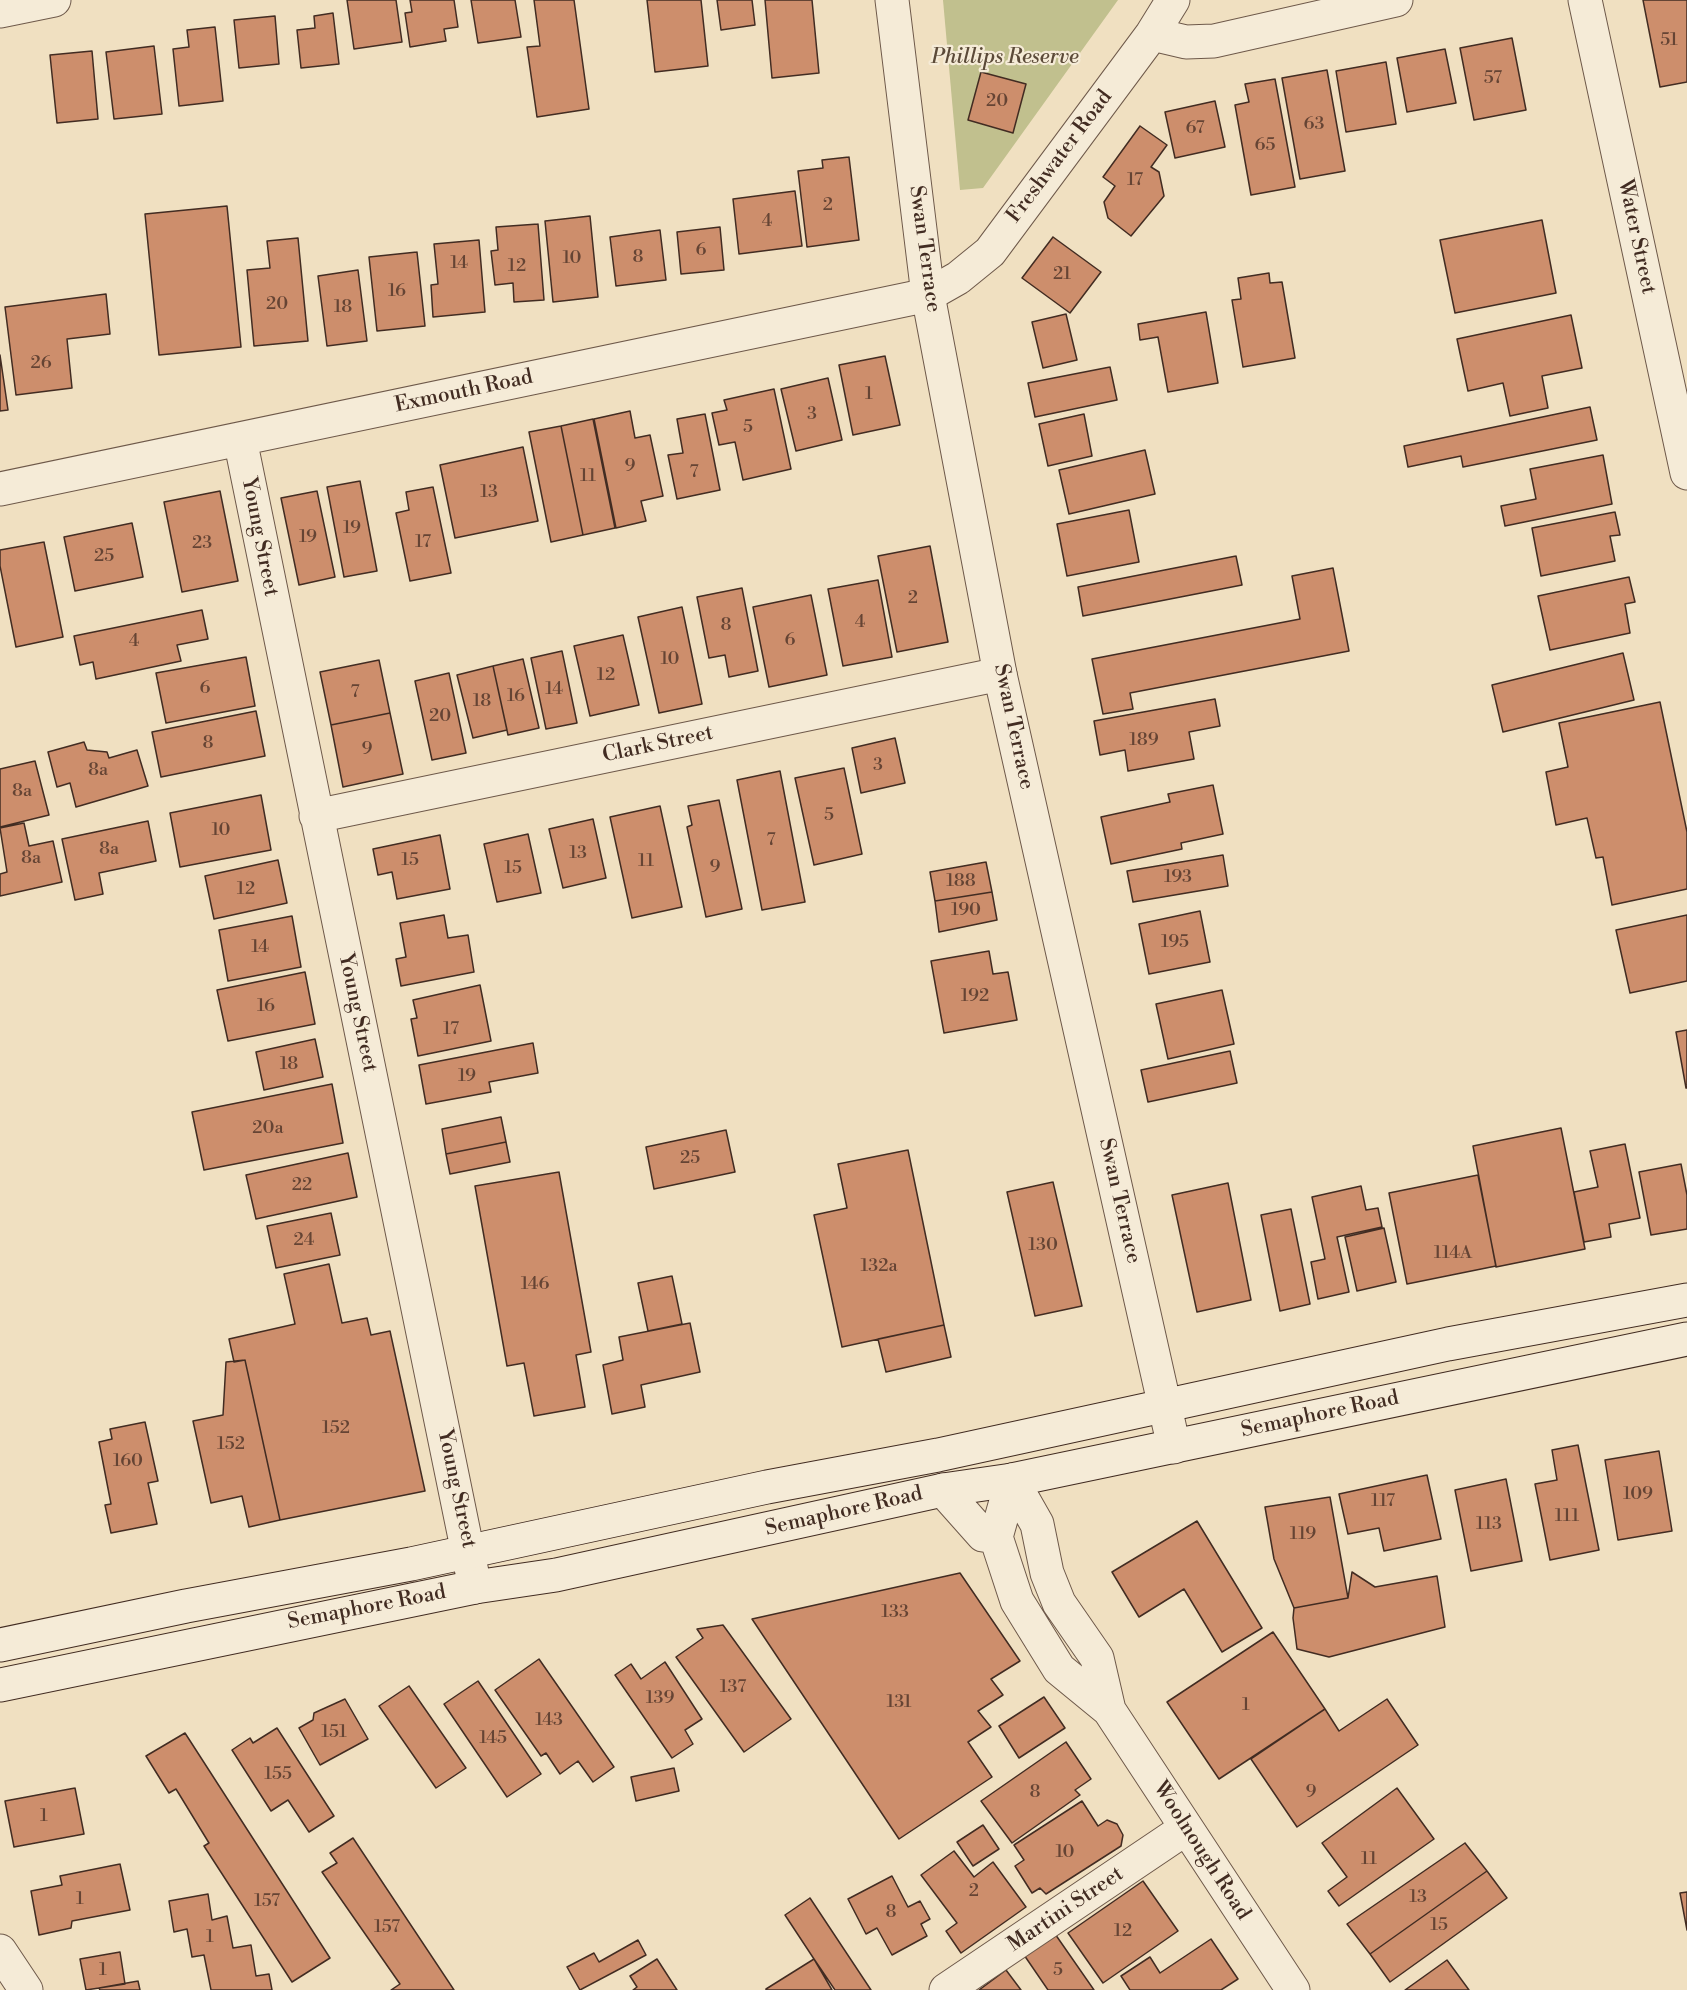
<!DOCTYPE html>
<html>
<head>
<meta charset="utf-8">
<style>
  body { margin:0 }
  canvas { display:block; background:#f0e0c1 }
</style>
</head>
<body>
<canvas width="1687" height="1990"></canvas>
<script>
const c = document.querySelector('canvas').getContext('2d');
c.lineJoin = 'round';
function fillPath(path, color) {
  c.fillStyle = color;
  c.fill(path, 'evenodd');
}
function poly(rows) {
  const path = new Path2D();
  for (const r of rows) {
    path.moveTo(r[0], r[1]);
    for (let i = 2; i < r.length; i += 2) path.lineTo(r[i], r[i + 1]);
  }
  return path;
}
function strokePath(path, color, width, dash) {
  c.strokeStyle = color;
  c.lineWidth = width;
  c.lineCap = dash ? 'butt' : 'round';
  c.setLineDash(dash || []);
  c.stroke(path);
}
function label(font, color, halo, rows, align = 'center') {
  c.font = font + ' "Libre Bodoni",serif';
  c.lineWidth = 4.5;
  c.setLineDash([]);
  c.textBaseline = 'middle';
  c.strokeStyle = halo;
  c.fillStyle = color;
  for (const [text, x, y, turn = 0] of rows) {
    c.save();
    c.translate(x, y);
    c.rotate((+turn || 0) * Math.PI / 180);
    c.textAlign = isNaN(turn) ? turn : align;
    if (halo) c.strokeText(text, 0, 0);
    c.fillText(text, 0, 0);
    c.restore();
  }
}
fillPath(poly([
  [943,0,1118,0,983,188,960,190]
]), '#c1c08e');
const building = poly([
  [347,0,396,0,402,42,354,49,347,0],
  [410,0,454,0,458,27,444,29,446,41,410,47,405,13,412,12,410,0],
  [471,0,515,0,521,37,478,43,471,0],
  [534,0,574,0,589,109,537,117,527,47,540,46,534,0],
  [647,0,701,0,708,66,655,72,647,0],
  [717,0,752,0,755,25,721,30,717,0],
  [765,0,812,0,819,73,772,78,765,0],
  [1643,0,1687,0,1687,82,1660,87,1643,0],
  [333,13,339,64,301,68,297,30,315,28,314,16,333,13],
  [275,16,279,64,239,68,234,20,275,16],
  [215,27,223,101,179,106,173,49,189,47,187,30,215,27],
  [1512,38,1526,110,1474,120,1460,48,1512,38],
  [154,46,162,114,114,119,106,52,154,46],
  [1445,49,1456,103,1407,112,1397,58,1445,49],
  [92,51,98,119,57,123,50,55,92,51],
  [1386,62,1396,124,1346,132,1336,71,1386,62],
  [1327,70,1345,171,1300,179,1282,78,1327,70],
  [981,72,1026,84,1013,133,968,120,981,72],
  [1275,79,1295,187,1251,195,1235,105,1249,102,1245,84,1275,79],
  [1215,101,1225,147,1175,158,1165,112,1215,101],
  [1140,126,1167,145,1151,167,1159,172,1164,196,1131,236,1108,218,1104,202,1115,186,1103,177,1140,126],
  [849,157,859,240,807,247,798,171,823,168,822,160,849,157],
  [795,191,802,246,739,254,733,199,795,191],
  [227,206,241,347,159,355,145,214,227,206],
  [590,216,598,297,553,302,545,221,590,216],
  [1542,220,1556,293,1455,313,1440,240,1542,220],
  [538,224,544,300,514,302,513,283,495,285,491,251,498,250,496,227,538,224],
  [720,227,724,270,681,274,677,232,720,227],
  [660,230,666,280,616,286,610,237,660,230],
  [1053,237,1101,272,1070,313,1022,278,1053,237],
  [298,238,308,341,254,346,247,270,270,268,267,241,298,238],
  [479,240,485,312,433,317,431,285,438,284,434,244,479,240],
  [417,252,425,326,377,331,369,257,417,252],
  [358,270,367,341,327,346,318,276,358,270],
  [1269,273,1270,283,1282,282,1295,358,1243,367,1232,300,1241,299,1238,278,1269,273],
  [106,294,110,334,67,339,72,388,16,395,5,307,106,294],
  [1206,312,1218,383,1168,392,1158,337,1140,340,1138,324,1206,312],
  [1066,314,1077,360,1043,368,1032,322,1066,314],
  [1571,315,1582,368,1542,376,1548,408,1510,416,1503,383,1468,391,1457,339,1571,315],
  [0,355,8,410,0,411,0,355],
  [885,356,900,425,853,435,839,365,885,356],
  [1110,367,1117,400,1035,417,1028,383,1110,367],
  [828,378,842,440,796,451,781,389,828,378],
  [774,389,791,469,743,480,735,442,719,445,712,413,727,410,724,400,774,389],
  [1590,407,1597,440,1463,467,1461,456,1408,467,1404,446,1590,407],
  [630,411,635,438,650,435,663,496,641,501,646,521,616,528,594,419,630,411],
  [705,414,720,490,677,499,668,455,683,453,677,419,705,414],
  [1084,414,1092,456,1048,466,1039,424,1084,414],
  [593,419,615,528,583,535,561,426,593,419],
  [561,426,583,535,551,542,529,432,561,426],
  [523,447,538,521,455,538,440,465,523,447],
  [1145,450,1155,494,1069,514,1059,470,1145,450],
  [1603,455,1612,504,1505,526,1501,506,1536,499,1530,469,1603,455],
  [360,481,377,571,344,577,327,487,360,481],
  [433,487,451,573,410,581,396,513,409,510,406,492,433,487],
  [220,491,238,581,182,592,164,502,220,491],
  [317,491,335,577,299,585,281,498,317,491],
  [1129,510,1139,562,1067,576,1057,524,1129,510],
  [1615,512,1620,535,1610,536,1615,561,1541,576,1532,528,1615,512],
  [132,523,143,577,75,591,64,537,132,523],
  [44,542,63,637,16,647,0,566,0,550,44,542],
  [930,546,948,642,897,652,878,556,930,546],
  [1236,556,1242,585,1083,616,1078,587,1236,556],
  [1333,568,1349,651,1130,693,1133,709,1103,714,1092,659,1300,619,1292,576,1333,568],
  [1629,577,1635,602,1625,604,1630,633,1550,650,1538,596,1629,577],
  [878,580,892,657,843,666,828,589,878,580],
  [742,588,758,671,729,677,725,655,709,658,697,597,742,588],
  [811,595,827,675,769,687,753,607,811,595],
  [682,607,702,704,659,713,638,617,682,607],
  [202,610,208,639,177,645,181,661,96,679,93,662,80,665,74,636,202,610],
  [623,635,639,705,590,716,574,646,623,635],
  [562,651,577,723,546,729,531,658,562,651],
  [1623,653,1634,700,1503,732,1492,685,1623,653],
  [246,657,255,706,166,723,156,673,246,657],
  [523,659,539,728,508,735,493,666,523,659],
  [379,660,390,713,331,725,320,672,379,660],
  [493,666,507,730,473,738,457,675,493,666],
  [449,673,466,753,432,760,415,681,449,673],
  [1215,699,1220,726,1189,732,1194,759,1128,771,1125,750,1100,755,1094,721,1215,699],
  [1660,702,1687,832,1687,889,1612,905,1603,857,1596,858,1587,818,1556,825,1546,772,1568,767,1559,723,1660,702],
  [256,711,265,756,161,777,152,732,256,711],
  [390,713,403,774,343,787,331,725,390,713],
  [895,738,905,783,861,793,852,748,895,738],
  [84,742,87,750,107,752,109,758,137,750,148,786,76,807,70,783,57,787,48,752,84,742],
  [35,761,49,815,0,827,0,769,35,761],
  [844,768,862,854,814,865,795,778,844,768],
  [780,771,805,902,762,910,737,780,780,771],
  [1213,785,1223,834,1181,843,1182,849,1111,864,1101,817,1170,802,1168,794,1213,785],
  [261,795,271,850,180,867,170,813,261,795],
  [719,800,742,909,706,917,687,827,692,825,688,806,719,800],
  [660,806,682,907,632,918,610,817,660,806],
  [593,819,606,878,563,888,549,829,593,819],
  [148,821,156,861,99,873,103,894,75,900,62,839,148,821],
  [24,823,29,846,53,841,62,882,0,896,0,874,7,872,0,828,24,823],
  [528,834,541,893,497,902,484,844,528,834],
  [440,835,450,889,397,899,392,872,378,875,373,849,440,835],
  [1223,855,1228,886,1133,902,1127,871,1223,855],
  [278,860,287,903,214,919,205,876,278,860],
  [986,862,992,892,935,901,930,872,986,862],
  [992,892,997,920,939,932,935,901,992,892],
  [1200,911,1210,962,1149,974,1139,924,1200,911],
  [444,915,448,938,468,935,474,972,401,986,396,959,406,957,400,923,444,915],
  [1687,915,1687,981,1630,993,1616,930,1687,915],
  [292,916,301,967,228,981,219,930,292,916],
  [989,951,993,974,1008,972,1017,1020,944,1033,931,961,989,951],
  [305,972,315,1024,228,1041,217,990,305,972],
  [480,985,491,1041,418,1056,411,1019,417,1018,413,1000,480,985],
  [1222,990,1234,1044,1168,1059,1156,1004,1222,990],
  [1687,1030,1687,1088,1686,1088,1676,1032,1687,1030],
  [315,1039,323,1077,264,1090,256,1052,315,1039],
  [533,1043,538,1073,489,1082,491,1092,426,1104,419,1065,533,1043],
  [1230,1051,1237,1083,1148,1102,1141,1070,1230,1051],
  [332,1084,343,1143,204,1170,192,1112,332,1084],
  [501,1117,506,1142,446,1154,442,1129,501,1117],
  [1561,1128,1585,1249,1496,1267,1473,1146,1561,1128],
  [726,1130,735,1172,654,1189,646,1147,726,1130],
  [506,1142,510,1162,450,1174,446,1154,506,1142],
  [1625,1144,1640,1218,1609,1224,1611,1237,1584,1242,1574,1192,1598,1187,1590,1151,1625,1144],
  [908,1150,944,1325,842,1347,814,1215,847,1208,838,1164,908,1150],
  [348,1153,357,1197,256,1219,246,1175,348,1153],
  [1681,1164,1687,1195,1687,1229,1651,1235,1639,1172,1681,1164],
  [559,1172,591,1352,576,1355,585,1407,534,1416,524,1363,507,1366,475,1186,559,1172],
  [1478,1175,1496,1266,1407,1284,1389,1193,1478,1175],
  [1053,1182,1082,1306,1035,1316,1007,1192,1053,1182],
  [1228,1183,1251,1300,1197,1312,1172,1195,1228,1183],
  [1361,1186,1366,1210,1378,1208,1382,1227,1337,1237,1349,1292,1318,1299,1311,1262,1325,1259,1312,1197,1361,1186],
  [1291,1209,1310,1304,1280,1311,1261,1215,1291,1209],
  [331,1213,340,1255,276,1268,267,1226,331,1213],
  [1384,1228,1396,1282,1357,1291,1345,1237,1384,1228],
  [329,1264,342,1323,367,1318,371,1335,390,1331,425,1491,280,1520,245,1360,234,1362,229,1339,295,1324,284,1274,329,1264],
  [672,1276,682,1324,648,1331,638,1283,672,1276],
  [690,1323,700,1372,641,1385,645,1407,612,1414,603,1365,623,1360,619,1337,690,1323],
  [944,1325,951,1357,886,1372,878,1339,944,1325],
  [245,1360,280,1520,249,1527,242,1496,211,1503,193,1421,223,1415,226,1362,245,1360],
  [145,1422,158,1481,148,1483,157,1524,111,1533,105,1505,111,1504,99,1442,112,1439,110,1429,145,1422],
  [1578,1445,1599,1550,1550,1560,1535,1484,1557,1480,1552,1450,1578,1445],
  [1659,1451,1672,1531,1618,1540,1605,1460,1659,1451],
  [1427,1475,1441,1539,1384,1551,1379,1528,1348,1534,1339,1494,1427,1475],
  [1506,1479,1522,1561,1471,1571,1455,1490,1506,1479],
  [1330,1497,1348,1598,1294,1608,1274,1559,1265,1507,1330,1497],
  [1197,1521,1262,1628,1222,1652,1184,1589,1139,1617,1112,1572,1197,1521],
  [1352,1572,1375,1587,1437,1576,1445,1627,1329,1657,1297,1649,1293,1618,1294,1608,1348,1598,1352,1572],
  [960,1573,1020,1661,991,1679,1003,1695,978,1711,991,1727,968,1742,992,1777,899,1839,752,1619,960,1573],
  [723,1625,791,1719,744,1752,676,1657,703,1638,697,1629,723,1625],
  [1273,1632,1325,1709,1219,1779,1167,1702,1273,1632],
  [539,1659,614,1767,593,1782,578,1761,560,1774,546,1753,541,1756,495,1690,539,1659],
  [665,1662,702,1719,685,1730,693,1744,672,1758,615,1675,631,1664,641,1679,665,1662],
  [478,1681,541,1774,507,1797,444,1704,478,1681],
  [409,1686,466,1768,436,1788,379,1706,409,1686],
  [1044,1697,1065,1728,1019,1758,999,1726,1044,1697],
  [345,1699,368,1739,320,1765,299,1728,313,1720,314,1713,345,1699],
  [1387,1699,1418,1745,1297,1827,1251,1759,1325,1709,1339,1731,1387,1699],
  [277,1728,334,1816,309,1832,288,1800,271,1811,232,1750,250,1738,253,1743,277,1728],
  [185,1733,330,1958,292,1982,204,1846,209,1843,176,1789,169,1793,146,1756,185,1733],
  [1066,1742,1091,1779,1075,1790,1080,1795,1012,1843,981,1801,1066,1742],
  [674,1768,679,1791,636,1801,631,1777,674,1768],
  [75,1788,84,1834,14,1847,5,1801,75,1788],
  [1397,1788,1434,1839,1339,1906,1328,1891,1347,1877,1322,1843,1397,1788],
  [1082,1801,1098,1826,1107,1820,1117,1824,1123,1835,1121,1846,1046,1894,1040,1888,1032,1893,1015,1866,1024,1860,1014,1845,1082,1801],
  [983,1825,999,1849,973,1866,957,1842,983,1825],
  [353,1838,454,1990,391,1990,400,1984,322,1872,337,1863,330,1853,353,1838],
  [1465,1843,1487,1871,1370,1954,1347,1924,1465,1843],
  [954,1851,974,1877,993,1862,1026,1907,961,1953,946,1931,957,1923,921,1875,954,1851],
  [120,1864,130,1910,72,1921,71,1928,39,1935,31,1891,62,1885,60,1876,120,1864],
  [1487,1871,1507,1898,1390,1982,1370,1954,1487,1871],
  [892,1876,908,1907,920,1901,930,1919,921,1924,927,1936,892,1955,877,1928,866,1934,848,1899,892,1876],
  [1143,1881,1178,1931,1103,1983,1068,1933,1143,1881],
  [1687,1892,1687,1930,1680,1893,1687,1892],
  [208,1894,212,1920,227,1916,233,1948,251,1945,256,1976,269,1974,272,1990,211,1990,204,1955,192,1957,187,1929,174,1932,169,1901,208,1894],
  [810,1898,871,1990,835,1990,814,1959,785,1915,810,1898],
  [1053,1931,1094,1990,1048,1990,1022,1952,1053,1931],
  [1211,1939,1238,1979,1221,1990,1130,1990,1121,1976,1150,1957,1160,1973,1211,1939],
  [638,1940,646,1955,580,1990,567,1967,594,1953,599,1962,638,1940],
  [120,1952,125,1984,86,1990,80,1959,120,1952],
  [657,1959,677,1990,633,1990,637,1987,630,1976,657,1959],
  [814,1959,832,1990,766,1990,766,1989,814,1959],
  [1447,1960,1469,1990,1405,1990,1447,1960],
  [1006,1970,1021,1990,979,1990,1006,1970],
  [138,1981,140,1990,100,1990,99,1988,138,1981]
]);
fillPath(building, '#cd8e6c');
strokePath(building, '#422c22', 1.5);
const minor = poly([
  [1585,0,1687,473],
  [0,11,54,0],
  [1152,34,1186,42,1214,41,1396,0],
  [240,439,475,1587],
  [0,489,928,295,958,278,990,252,1152,34,1173,0],
  [316,816,1000,674],
  [0,1951,26,1990],
  [946,1990,1185,1829]
]);
const tertiary = poly([
  [892,0,928,295,1000,674,1174,1447],
  [1012,1480,996,1537,1017,1601,1059,1669,1109,1710,1293,1990],
  [1012,1480,1037,1524,1047,1573,1059,1603,1097,1658,1109,1710],
  [943,1490,983,1535,996,1537]
]);
const secondary = poly([
  [0,1645,186,1606,411,1564,767,1487,938,1455,1448,1344,1687,1300],
  [0,1685,475,1587,556,1575,943,1490,1012,1480,1687,1339]
]);
strokePath(minor, '#6e594a', 35);
strokePath(tertiary, '#6e594a', 35);
strokePath(secondary, '#422c22', 35);
strokePath(minor, '#f5ebd7', 33);
strokePath(tertiary, '#f5ebd7', 33);
strokePath(secondary, '#f5ebd7', 33);
label('18px', '#654434', null, [
  ["51",1669,41],
  ["57",1493,79],
  ["20",997,102],
  ["63",1314,125],
  ["67",1195,129],
  ["65",1265,146],
  ["17",1135,181],
  ["2",828,206],
  ["4",767,222],
  ["6",701,251],
  ["8",638,258],
  ["10",572,259],
  ["14",459,264],
  ["12",517,267],
  ["21",1062,275],
  ["16",397,292],
  ["20",277,305],
  ["18",343,308],
  ["26",41,364],
  ["1",869,395],
  ["3",812,415],
  ["5",748,428],
  ["9",630,467],
  ["7",694,473],
  ["11",588,477],
  ["13",489,493],
  ["19",352,529],
  ["19",308,538],
  ["17",423,543],
  ["23",202,544],
  ["25",104,557],
  ["2",913,599],
  ["4",860,623],
  ["8",726,626],
  ["6",790,641],
  ["4",134,642],
  ["10",670,660],
  ["12",606,676],
  ["6",205,689],
  ["14",554,690],
  ["7",355,693],
  ["16",516,697],
  ["18",482,702],
  ["20",440,717],
  ["189",1144,741],
  ["8",208,744],
  ["9",367,750],
  ["3",878,766],
  ["8a",98,771],
  ["8a",22,792],
  ["5",829,816],
  ["10",221,831],
  ["7",771,841],
  ["8a",109,850],
  ["13",578,854],
  ["8a",31,859],
  ["15",410,861],
  ["11",646,862],
  ["9",715,868],
  ["15",513,869],
  ["193",1178,878],
  ["188",961,882],
  ["12",246,890],
  ["190",966,911],
  ["195",1175,943],
  ["14",260,948],
  ["192",975,997],
  ["16",266,1007],
  ["17",451,1030],
  ["18",289,1065],
  ["19",467,1077],
  ["20a",268,1129],
  ["25",690,1159],
  ["22",302,1186],
  ["24",304,1241],
  ["130",1043,1246],
  ["114A",1453,1254],
  ["132a",879,1267],
  ["146",535,1285],
  ["152",336,1429],
  ["152",231,1445],
  ["160",128,1462],
  ["109",1638,1495],
  ["117",1383,1502],
  ["111",1567,1517],
  ["113",1489,1525],
  ["119",1303,1535],
  ["133",895,1613],
  ["137",733,1688],
  ["139",660,1699],
  ["131",899,1703],
  ["1",1246,1706],
  ["143",549,1721],
  ["151",334,1733],
  ["145",493,1739],
  ["155",278,1775],
  ["8",1035,1793],
  ["9",1311,1793],
  ["1",44,1817],
  ["10",1065,1853],
  ["11",1369,1860],
  ["2",974,1892],
  ["13",1418,1898],
  ["1",80,1900],
  ["157",267,1902],
  ["8",891,1913],
  ["15",1439,1926],
  ["157",387,1928],
  ["12",1123,1932],
  ["1",210,1938],
  ["1",103,1971],
  ["5",1058,1971]
]);
label('italic 21px', '#5b4a38', '#f5ebd7', [
  ["Phillips Reserve",1005,58]
]);
label('21px', '#422c22', '#f5ebd7', [
  ["Freshwater Road",1060,157,-53],
  ["Water Street",1636,237,78],
  ["Swan Terrace",924,249,82],
  ["Exmouth Road",464,392,-12],
  ["Young Street",259,537,79],
  ["Swan Terrace",1013,727,78],
  ["Clark Street",658,745,-12],
  ["Young Street",357,1013,78],
  ["Swan Terrace",1119,1201,77],
  ["Semaphore Road",1320,1415,-12],
  ["Young Street",456,1489,78],
  ["Semaphore Road",844,1512,-13],
  ["Semaphore Road",367,1608,-11],
  ["Woolnough Road",1201,1851,57],
  ["Martini Street",1066,1910,-34]
]);
</script>
</body>
</html>
